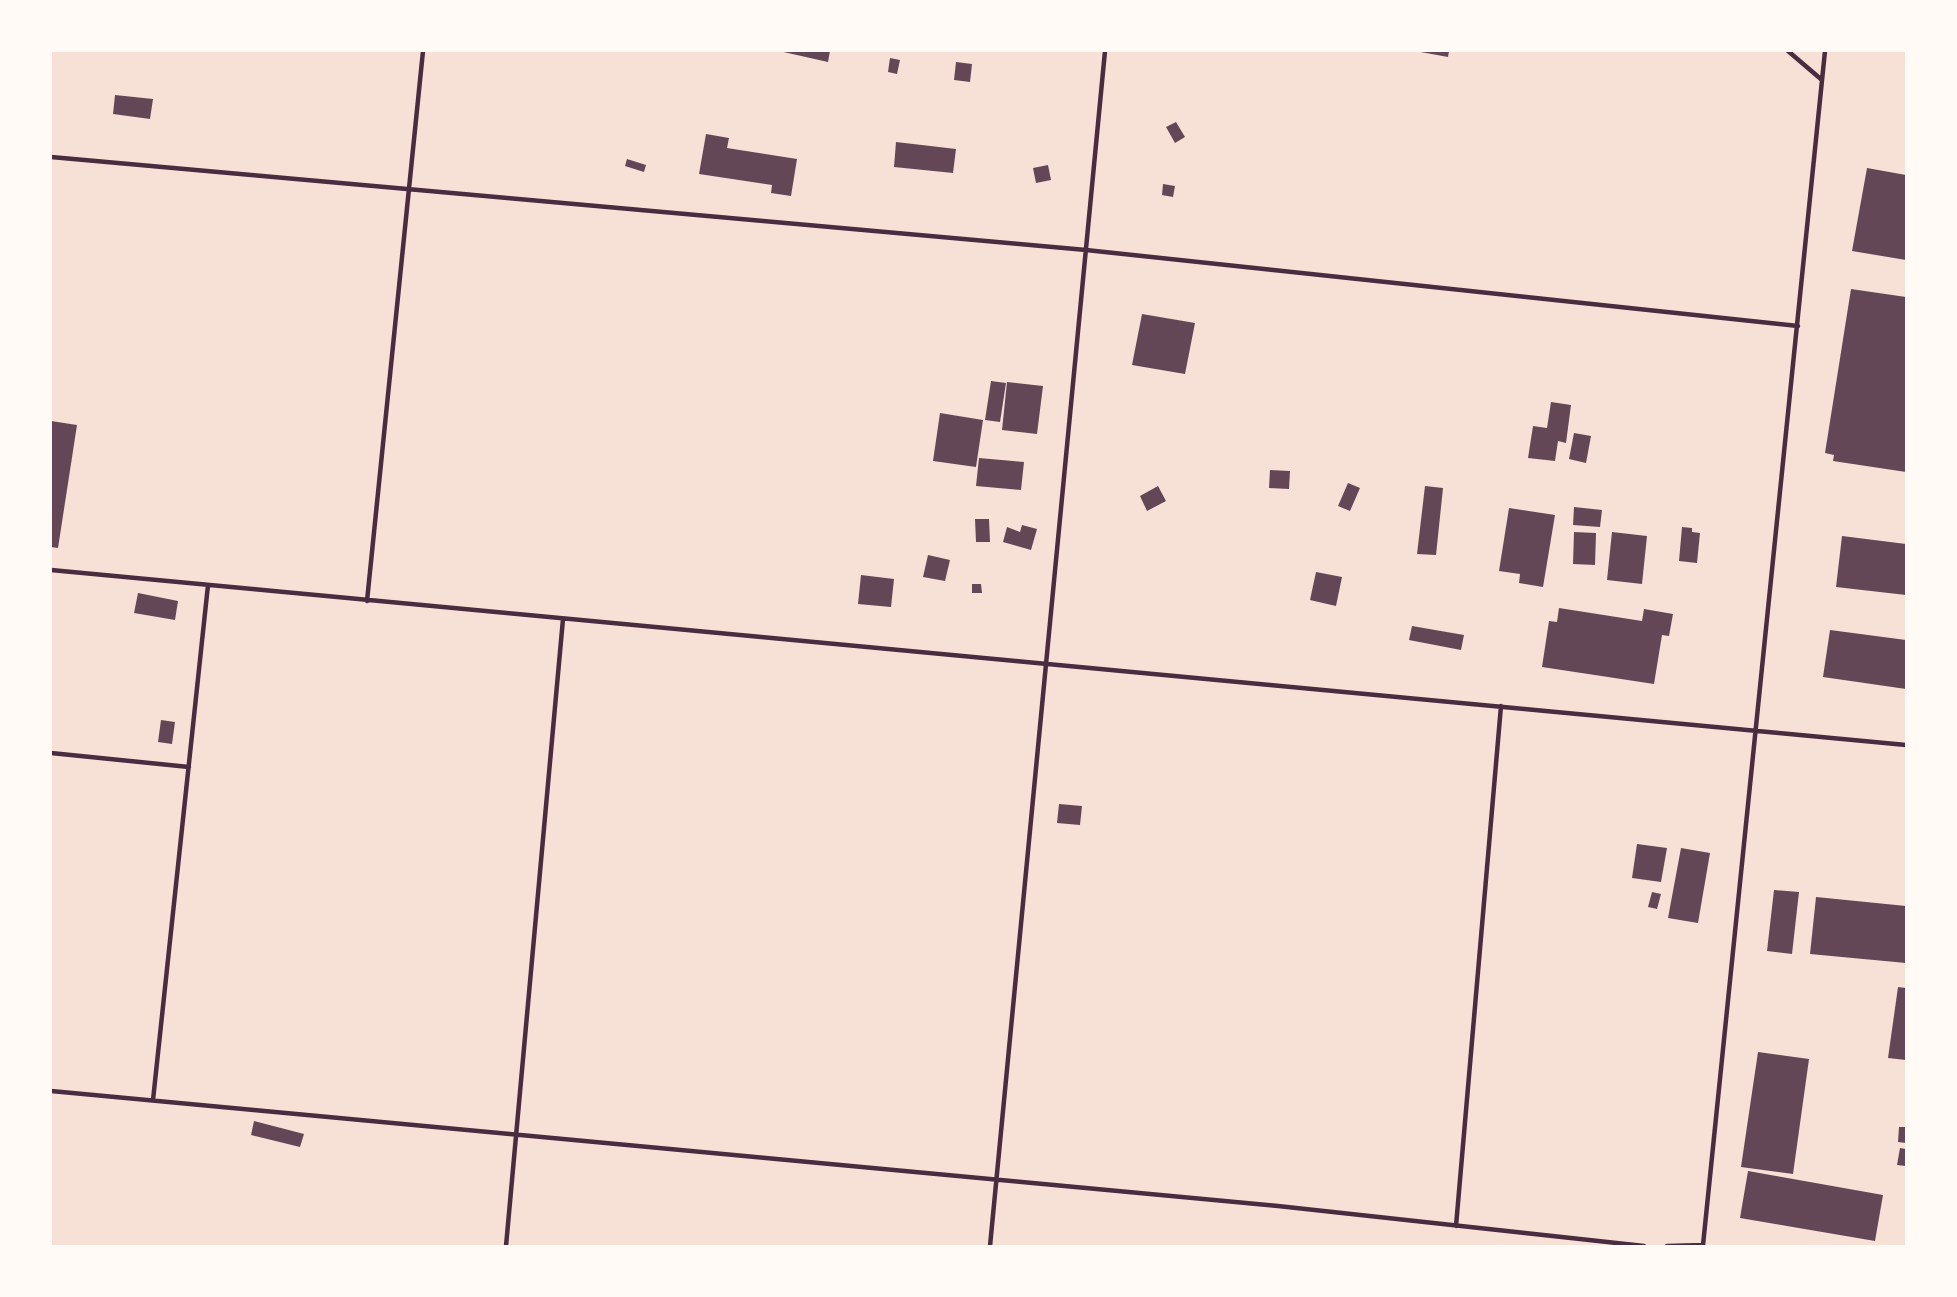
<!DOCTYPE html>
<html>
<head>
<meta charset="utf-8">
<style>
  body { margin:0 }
  #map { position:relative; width:1957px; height:1297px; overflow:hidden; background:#f7e1d7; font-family:Helvetica,sans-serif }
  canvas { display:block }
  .frame { position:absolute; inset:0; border:52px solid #fffaf5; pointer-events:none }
</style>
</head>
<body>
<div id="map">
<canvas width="1957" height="1297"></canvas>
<div class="frame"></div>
</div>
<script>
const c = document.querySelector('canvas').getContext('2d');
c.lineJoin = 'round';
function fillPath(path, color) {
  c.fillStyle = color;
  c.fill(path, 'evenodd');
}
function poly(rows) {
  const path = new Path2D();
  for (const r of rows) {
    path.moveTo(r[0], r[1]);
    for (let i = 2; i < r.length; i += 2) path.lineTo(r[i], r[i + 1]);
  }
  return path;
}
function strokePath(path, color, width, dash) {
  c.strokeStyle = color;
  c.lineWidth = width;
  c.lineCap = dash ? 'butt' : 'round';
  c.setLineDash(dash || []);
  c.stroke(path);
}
fillPath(poly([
  [779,51,830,51,828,62],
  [1415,51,1449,51,1448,57],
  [890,58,900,60,897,74,888,72],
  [956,62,972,64,970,82,954,80],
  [115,95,153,99,150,119,113,114],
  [1176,122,1185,137,1175,143,1166,127],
  [706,134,729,138,727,148,797,159,791,196,771,193,772,185,699,174],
  [896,142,956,149,953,173,894,167],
  [627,159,646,165,644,172,625,166],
  [1048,165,1051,180,1036,183,1033,168],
  [1867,168,1906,175,1906,260,1852,251],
  [1163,184,1175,186,1173,197,1162,195],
  [1851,289,1906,297,1906,472,1833,461,1834,455,1825,453],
  [1142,314,1195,323,1185,374,1132,365],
  [991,381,1006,383,1000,422,985,420],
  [1007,382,1043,386,1037,434,1002,430],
  [1551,402,1571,405,1566,443,1558,441,1555,461,1528,458,1533,426,1547,428],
  [940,413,983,420,976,467,933,461],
  [51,421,77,425,58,548,51,547],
  [1574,433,1591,436,1586,463,1569,459],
  [979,458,1024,462,1021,490,976,486],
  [1270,470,1290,471,1289,489,1269,488],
  [1348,483,1360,488,1350,511,1338,506],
  [1158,486,1166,501,1147,511,1140,496],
  [1425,486,1443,488,1436,555,1417,554],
  [1574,507,1602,510,1600,527,1573,525],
  [1509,508,1555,515,1543,587,1519,583,1520,574,1499,571],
  [975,519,989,519,990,542,976,542],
  [1022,525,1037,529,1031,550,1003,542,1007,527,1020,532],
  [1682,527,1692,528,1692,532,1700,533,1697,563,1679,561],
  [1574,532,1596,533,1595,565,1573,564],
  [1612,532,1647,536,1642,584,1607,580],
  [1842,536,1906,544,1906,595,1836,587],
  [928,555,950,560,945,581,923,577],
  [1316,572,1342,577,1336,606,1310,600],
  [861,575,894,579,891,607,858,604],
  [972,584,981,584,982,593,972,593],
  [138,593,178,601,175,620,134,613],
  [1559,608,1642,621,1644,609,1673,614,1669,636,1662,635,1654,684,1542,667,1549,621,1557,622],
  [1412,626,1464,635,1461,650,1409,640],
  [1830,630,1906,640,1906,689,1823,677],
  [161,720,175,722,172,744,158,742],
  [1059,804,1082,806,1080,825,1057,823],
  [1637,844,1667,848,1661,882,1632,878],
  [1681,848,1710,853,1698,923,1668,918],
  [1774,890,1799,892,1792,954,1767,951],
  [1652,892,1661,894,1657,909,1648,907],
  [1816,897,1906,906,1906,963,1810,954],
  [1898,987,1906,988,1906,1060,1888,1058],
  [1758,1052,1809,1059,1793,1174,1741,1167],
  [254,1121,304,1134,300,1147,251,1135],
  [1899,1127,1906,1127,1906,1143,1898,1142],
  [1900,1148,1906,1149,1906,1166,1897,1165],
  [1748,1171,1883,1195,1875,1241,1740,1218]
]), '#644757');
strokePath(poly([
  [1788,51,1822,80],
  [51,157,1086,250,1798,326],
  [51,570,1906,745],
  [367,601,423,51],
  [51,753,189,767],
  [51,1091,1278,1206,1644,1246],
  [153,1100,208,585],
  [1456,1226,1501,706],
  [506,1246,563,619],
  [990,1246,1105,51],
  [1667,1246,1703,1245,1825,51]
]), '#4a2c40', 4.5);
</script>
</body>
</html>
